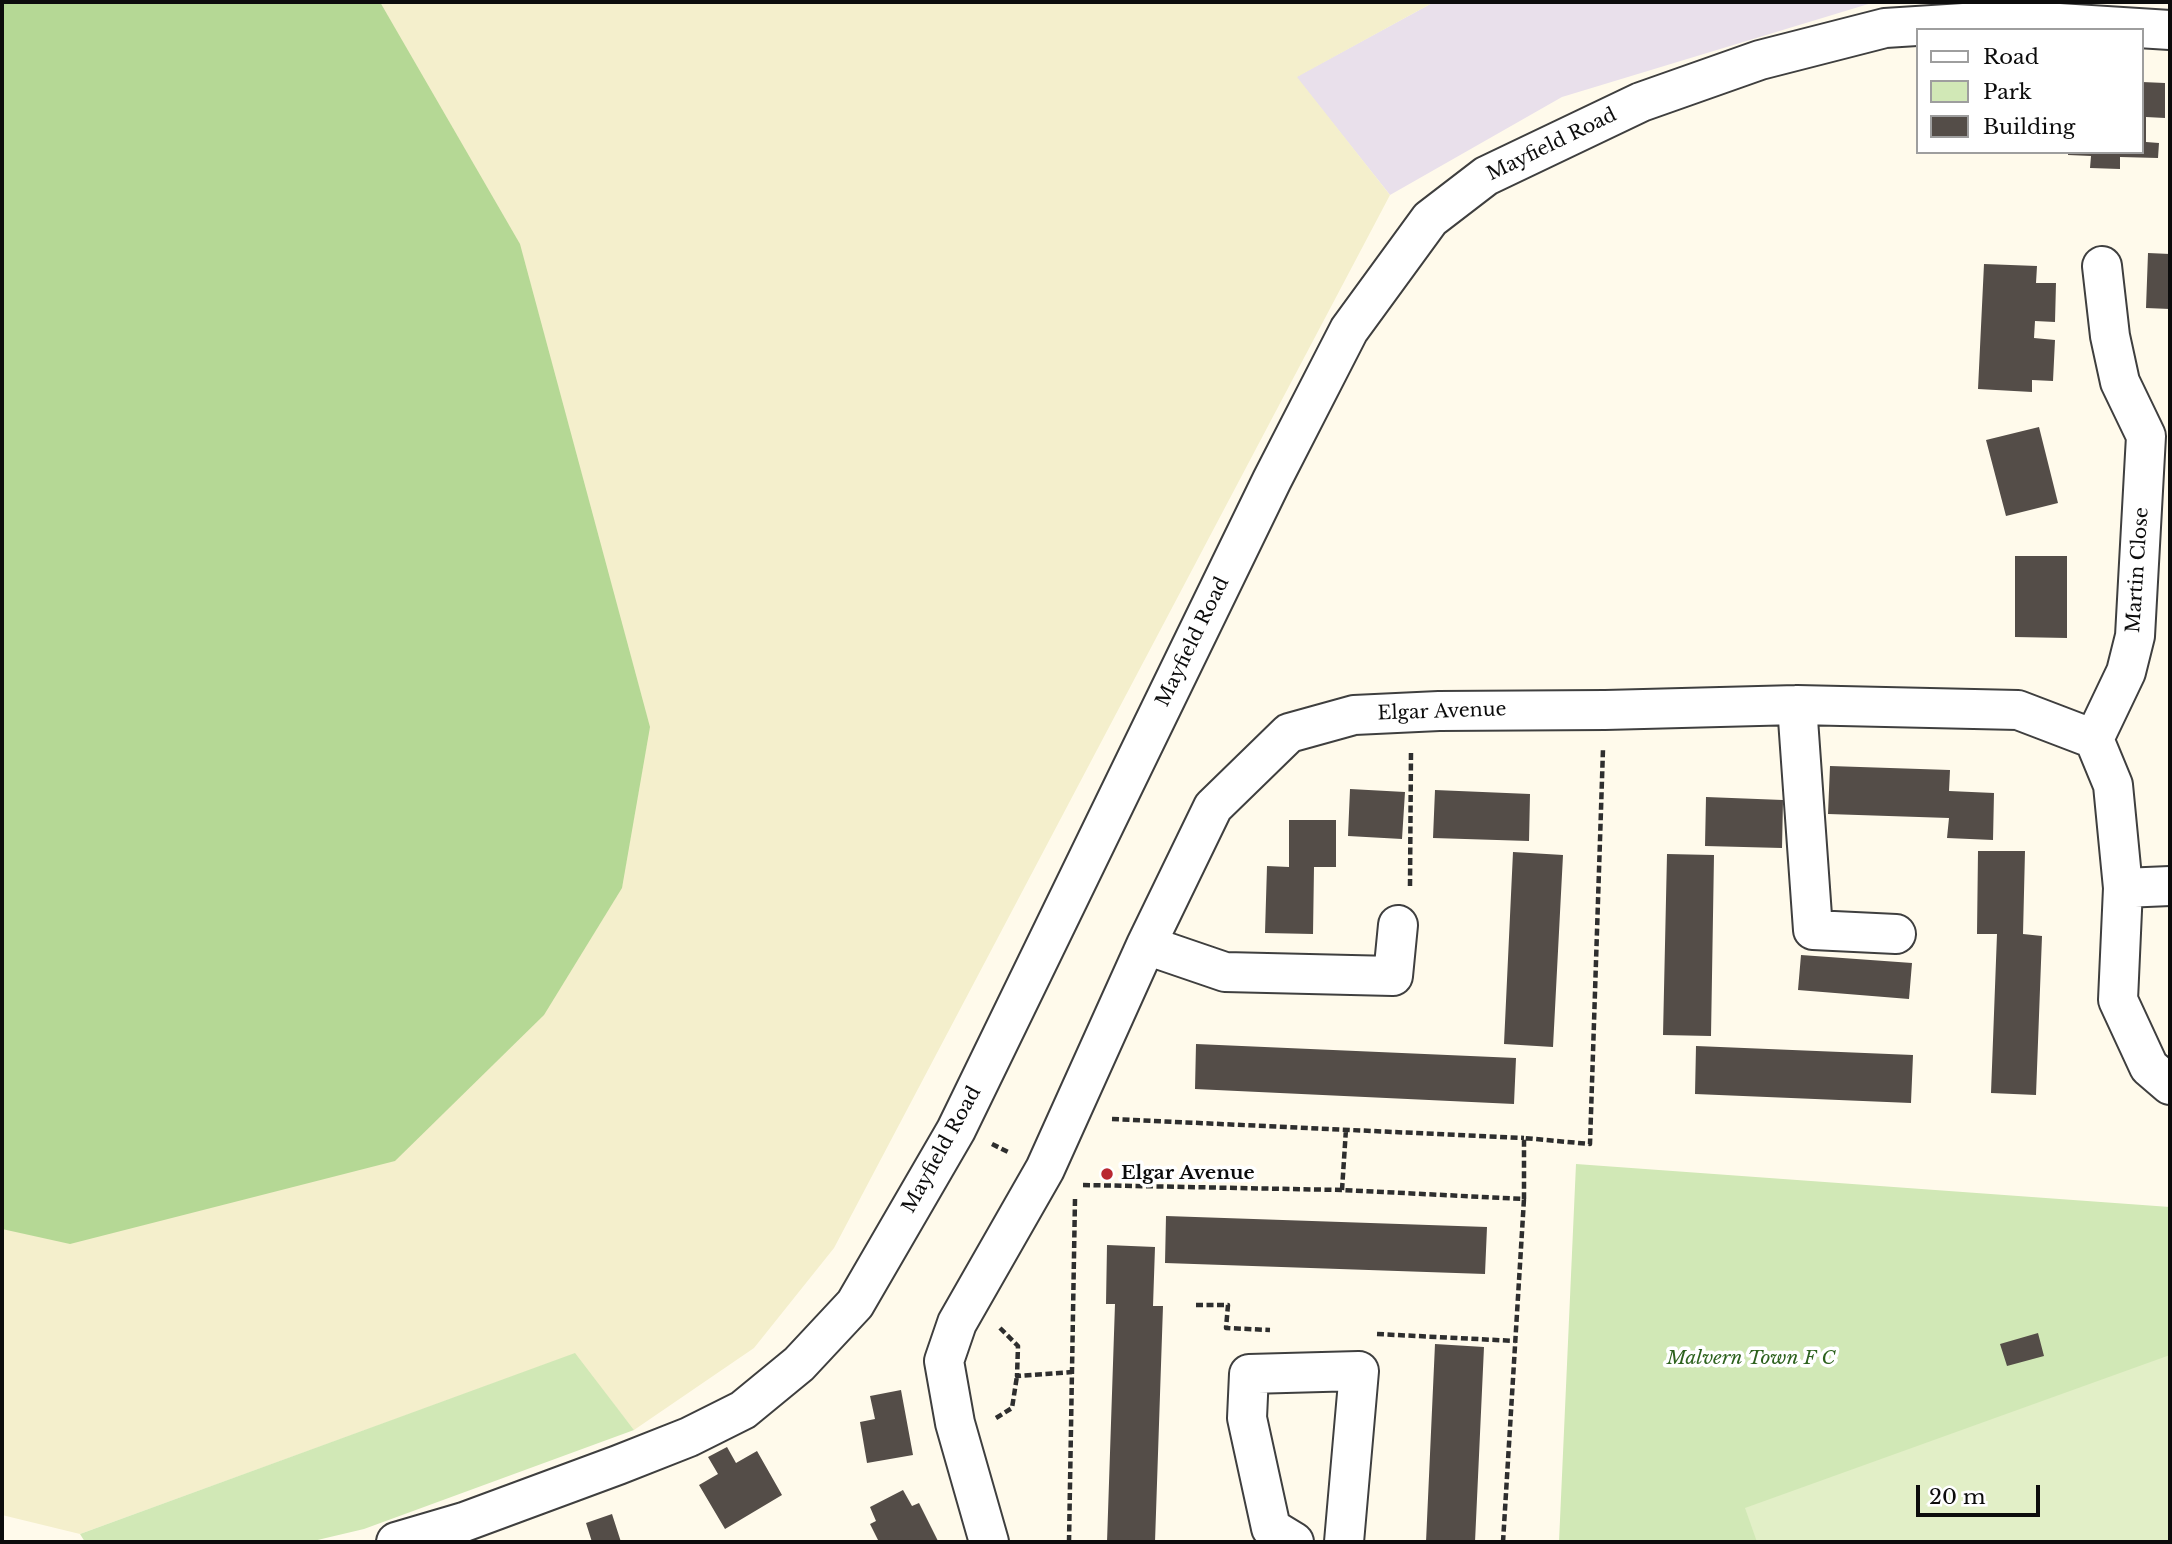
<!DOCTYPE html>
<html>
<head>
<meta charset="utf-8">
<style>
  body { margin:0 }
  #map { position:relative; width:2172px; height:1544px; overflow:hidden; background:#fffaeb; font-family:"Libre Baskerville",serif }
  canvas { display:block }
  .frame { position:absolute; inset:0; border:4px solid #0c0c0c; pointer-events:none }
  .legend { position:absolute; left:1916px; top:28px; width:228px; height:126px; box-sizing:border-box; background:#fff; border:2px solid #9e9e9e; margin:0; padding:9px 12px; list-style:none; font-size:21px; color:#0c0c0c }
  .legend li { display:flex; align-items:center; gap:14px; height:35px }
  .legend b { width:35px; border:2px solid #9e9e9e }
  .scale { position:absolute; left:1916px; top:1485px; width:124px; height:32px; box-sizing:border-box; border:4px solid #0c0c0c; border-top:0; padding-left:9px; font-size:21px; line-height:24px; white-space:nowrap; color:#0c0c0c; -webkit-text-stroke:5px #fff; paint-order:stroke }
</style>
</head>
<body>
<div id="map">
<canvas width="2172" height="1544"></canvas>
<div class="frame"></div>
<ul class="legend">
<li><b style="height:9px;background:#fff"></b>Road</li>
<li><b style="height:19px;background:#d1e8b6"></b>Park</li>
<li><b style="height:19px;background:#544d48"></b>Building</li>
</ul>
<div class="scale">20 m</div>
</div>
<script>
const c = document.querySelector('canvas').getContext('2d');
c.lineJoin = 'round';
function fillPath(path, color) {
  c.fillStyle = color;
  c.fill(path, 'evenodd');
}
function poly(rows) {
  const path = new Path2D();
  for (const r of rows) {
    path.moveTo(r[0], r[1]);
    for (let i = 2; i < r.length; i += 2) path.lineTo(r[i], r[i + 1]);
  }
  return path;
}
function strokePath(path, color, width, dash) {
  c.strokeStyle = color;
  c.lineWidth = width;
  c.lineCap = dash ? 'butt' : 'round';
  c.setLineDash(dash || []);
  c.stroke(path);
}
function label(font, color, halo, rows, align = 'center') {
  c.font = font + ' "Libre Baskerville",serif';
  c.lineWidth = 7;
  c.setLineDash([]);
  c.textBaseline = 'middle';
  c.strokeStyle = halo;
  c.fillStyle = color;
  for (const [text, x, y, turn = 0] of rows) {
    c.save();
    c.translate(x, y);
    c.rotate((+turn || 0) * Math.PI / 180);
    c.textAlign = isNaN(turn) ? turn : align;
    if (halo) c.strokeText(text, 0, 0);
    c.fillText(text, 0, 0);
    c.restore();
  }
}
fillPath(poly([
  [1434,2,1875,2,1562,97,1390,195,1296,77]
]), '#e9e0eb');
fillPath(poly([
  [2,2,1434,2,1297,77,1390,195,834,1248,754,1348,634,1430,574,1354,80,1534,2,1515]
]), '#f4efcc');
fillPath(poly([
  [1576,1164,2170,1207,2170,1542,1559,1542],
  [575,1353,634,1430,364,1529,309,1542,85,1542,80,1534]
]), '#d1e8b6');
fillPath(poly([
  [2,2,380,2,520,244,650,727,622,888,544,1015,395,1161,70,1244,2,1229]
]), '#b5d895');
fillPath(poly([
  [2170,1355,2170,1542,1757,1542,1745,1508]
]), '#e2efc7');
fillPath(poly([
  [2142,82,2165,83,2165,118,2146,117,2146,142,2159,143,2158,158,2120,157,2120,169,2090,168,2091,156,2068,155,2068,152,2142,152],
  [2148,253,2170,254,2170,309,2146,308],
  [1984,264,2037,266,2036,283,2056,283,2055,322,2035,321,2034,338,2055,340,2053,381,2032,380,2032,392,1978,389],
  [2039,427,2058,503,2006,516,1986,440],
  [2015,556,2067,556,2067,638,2015,637],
  [1830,766,1950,770,1949,791,1994,793,1993,840,1947,838,1949,818,1828,814],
  [1350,789,1405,792,1402,839,1348,836],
  [1435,790,1530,794,1529,841,1433,838],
  [1706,797,1783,800,1782,848,1705,846],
  [1289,820,1336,820,1336,867,1314,867,1313,934,1265,933,1267,866,1289,867],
  [1978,851,2025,851,2023,934,2042,936,2036,1095,1991,1093,1997,934,1977,934],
  [1513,852,1563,855,1553,1047,1504,1044],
  [1667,854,1714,855,1711,1036,1663,1035],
  [1801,955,1912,963,1909,999,1798,990],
  [1196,1044,1516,1058,1514,1104,1195,1089],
  [1696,1046,1913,1055,1911,1103,1695,1094],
  [1166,1216,1487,1227,1485,1274,1165,1263],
  [1107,1245,1155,1247,1153,1306,1163,1306,1155,1542,1107,1542,1115,1304,1106,1304],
  [2038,1333,2044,1356,2007,1366,2000,1344],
  [1435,1344,1484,1347,1475,1542,1426,1542],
  [901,1390,913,1455,867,1463,860,1422,875,1419,870,1396],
  [727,1447,736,1463,757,1451,782,1495,725,1529,699,1485,718,1474,708,1457],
  [903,1490,912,1506,919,1503,938,1541,879,1542,870,1524,876,1521,870,1507],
  [612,1514,621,1542,592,1542,586,1523]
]), '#544d48');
const minor = poly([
  [1797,705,1813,930,1896,934],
  [2094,739,2126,672,2135,636,2146,436,2120,382,2110,336,2102,266],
  [2123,888,2170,886],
  [1146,945,1225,972,1393,976,1398,925],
  [396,1542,464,1522,618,1465,689,1437,743,1410,799,1364,855,1304,956,1130,1272,480,1349,330,1430,219,1486,176,1641,102,1760,60,1885,28,2011,20,2170,30],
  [989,1542,955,1423,944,1361,957,1323,1045,1169,1146,945,1213,807,1289,733,1354,715,1439,711,1605,710,1797,705,2018,710,2094,739,2113,785,2123,888,2118,1000,2149,1067,2170,1085],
  [1294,1542,1271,1528,1247,1418,1249,1374,1359,1371,1344,1542]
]);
strokePath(minor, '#3f3f3f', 42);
strokePath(poly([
  [1410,886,1411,751],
  [1112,1119,1524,1138],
  [992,1144,1010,1153],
  [1083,1185,1342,1190,1524,1199,1524,1138,1590,1144,1603,749],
  [1342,1190,1346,1129],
  [1196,1305,1228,1305,1226,1328,1270,1330],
  [1000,1328,1018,1346,1017,1376,1072,1372],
  [1377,1334,1516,1341],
  [996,1418,1012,1408,1017,1376],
  [1069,1542,1075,1199],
  [1503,1542,1524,1199]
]), '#2e2e2e', 4.5, [7, 3.5]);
strokePath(minor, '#fff', 38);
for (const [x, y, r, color] of [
  [1107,1174,7,"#b92731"]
]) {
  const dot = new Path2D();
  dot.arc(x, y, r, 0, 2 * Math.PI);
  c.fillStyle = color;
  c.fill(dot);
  strokePath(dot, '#fff', 2.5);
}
label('19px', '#0c0c0c', '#fff', [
  ["Mayfield Road",1552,145,-26],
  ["Martin Close",2138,570,-86],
  ["Mayfield Road",1193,642,-64],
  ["Elgar Avenue",1442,712,-2],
  ["Mayfield Road",942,1150,-61]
]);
label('bold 19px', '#0c0c0c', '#fff', [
  ["Elgar Avenue",1121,1174]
], 'left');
label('italic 19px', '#2d621e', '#fff', [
  ["Malvern Town F C",1751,1359]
]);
</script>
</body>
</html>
